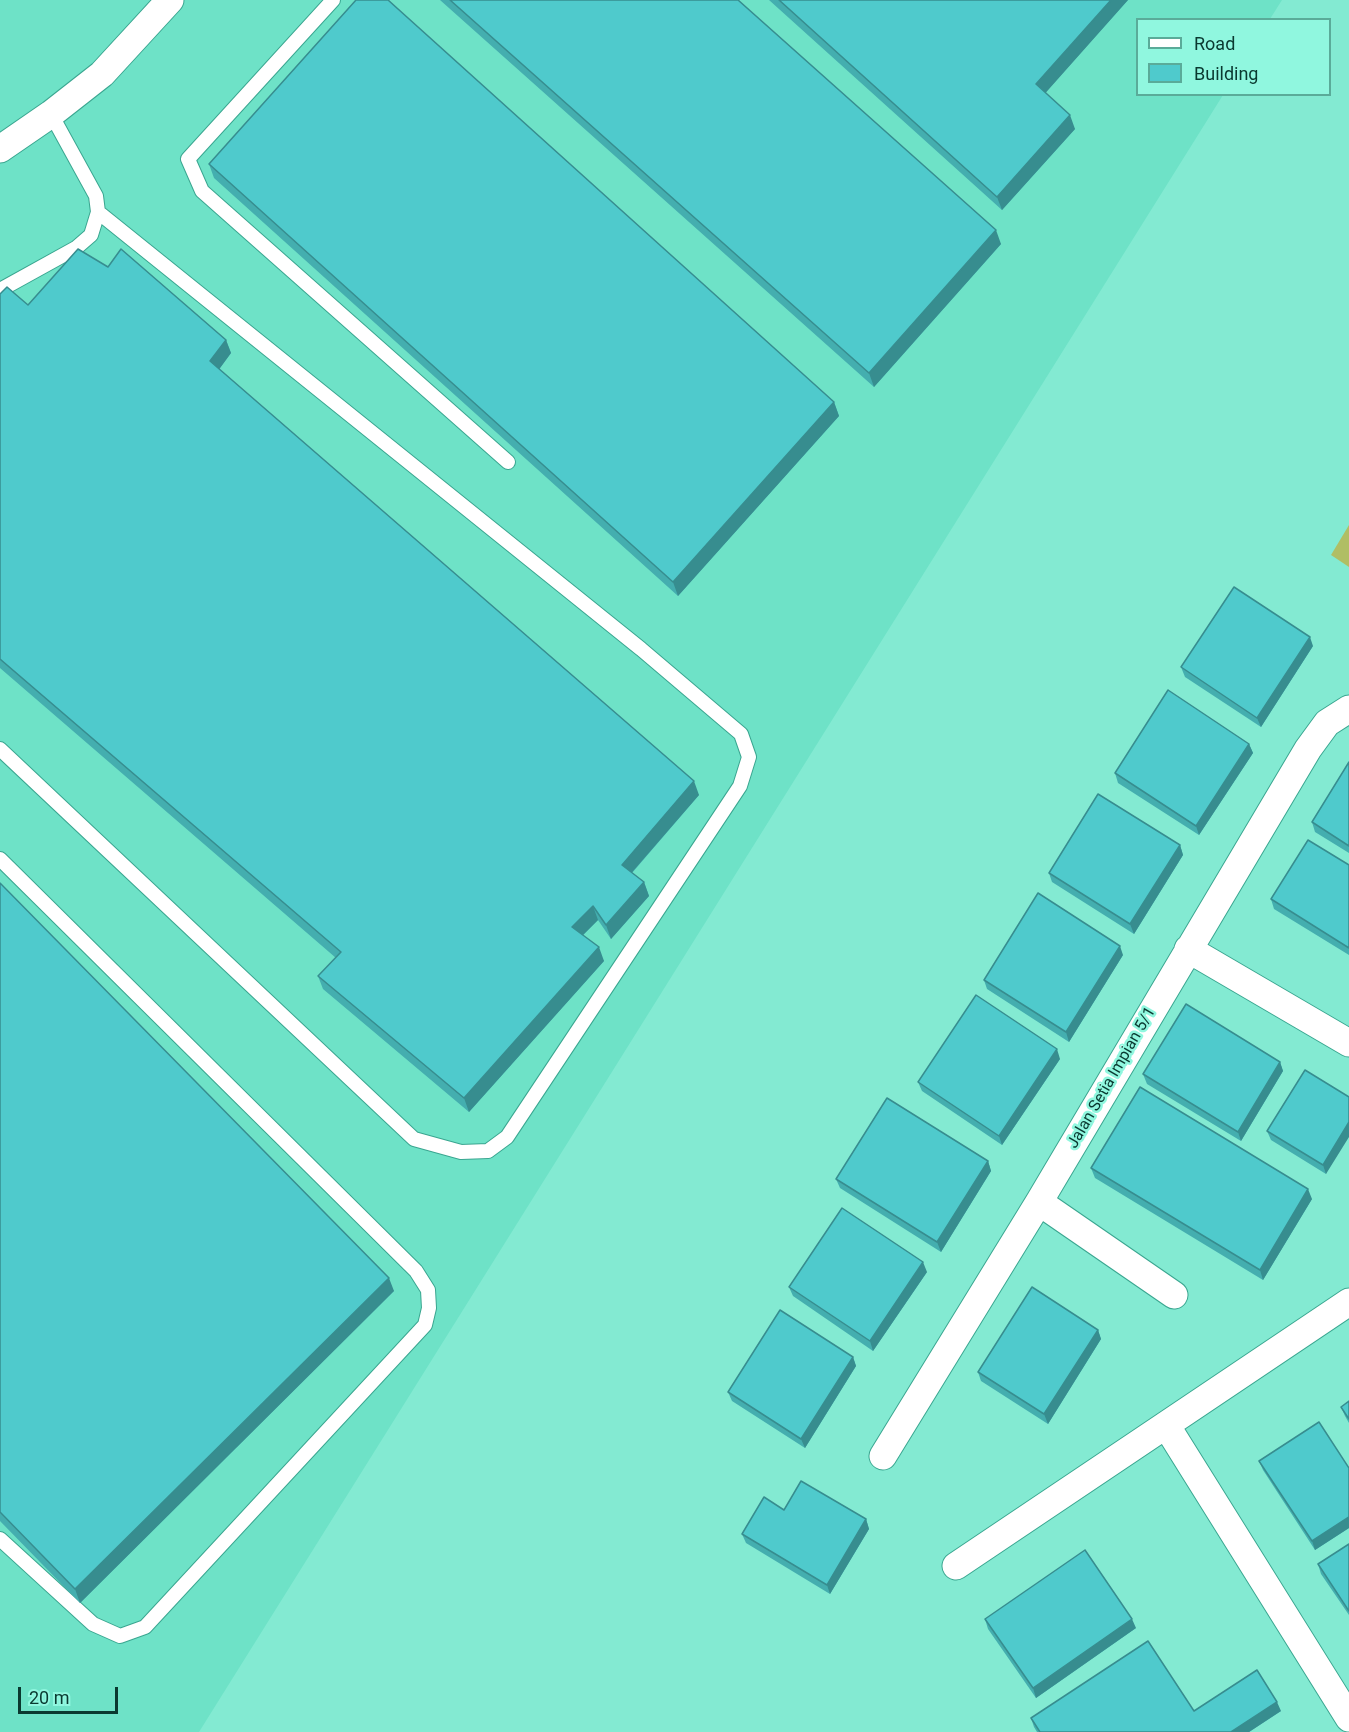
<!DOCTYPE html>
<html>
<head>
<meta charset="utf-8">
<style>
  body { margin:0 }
  #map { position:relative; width:1349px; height:1732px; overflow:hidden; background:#83ead2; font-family:Roboto,sans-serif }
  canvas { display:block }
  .legend { position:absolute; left:1136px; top:18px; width:195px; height:78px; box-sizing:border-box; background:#90f7df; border:2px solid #5aab99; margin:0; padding:8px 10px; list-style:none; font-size:18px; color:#0a3930 }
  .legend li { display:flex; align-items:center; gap:12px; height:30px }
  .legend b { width:30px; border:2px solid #5aab99 }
  .scale { position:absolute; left:18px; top:1687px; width:100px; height:27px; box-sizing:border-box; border:3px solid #0a3930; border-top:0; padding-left:8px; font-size:18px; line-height:21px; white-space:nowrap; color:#0a3930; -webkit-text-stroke:4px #90f7df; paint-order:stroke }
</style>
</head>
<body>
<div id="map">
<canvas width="1349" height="1732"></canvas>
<ul class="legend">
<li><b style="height:8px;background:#fff"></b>Road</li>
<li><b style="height:16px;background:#4fcacc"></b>Building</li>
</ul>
<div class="scale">20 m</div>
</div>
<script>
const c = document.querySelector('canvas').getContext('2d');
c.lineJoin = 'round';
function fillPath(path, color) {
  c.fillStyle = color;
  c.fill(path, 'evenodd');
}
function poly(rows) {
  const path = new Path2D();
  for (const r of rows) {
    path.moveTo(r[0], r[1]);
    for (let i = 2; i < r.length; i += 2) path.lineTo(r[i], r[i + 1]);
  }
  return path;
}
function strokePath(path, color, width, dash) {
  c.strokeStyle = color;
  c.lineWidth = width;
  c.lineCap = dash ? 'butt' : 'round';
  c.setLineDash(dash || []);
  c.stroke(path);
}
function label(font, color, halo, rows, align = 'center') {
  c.font = font + ' Roboto,sans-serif';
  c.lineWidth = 5;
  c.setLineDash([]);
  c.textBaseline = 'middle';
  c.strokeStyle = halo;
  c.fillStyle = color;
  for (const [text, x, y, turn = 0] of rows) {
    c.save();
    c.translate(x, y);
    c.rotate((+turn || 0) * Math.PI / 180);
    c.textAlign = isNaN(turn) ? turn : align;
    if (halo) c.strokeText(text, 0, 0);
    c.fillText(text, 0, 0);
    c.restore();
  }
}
fillPath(poly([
  [0,0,1282,0,1270,19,1138,20,1138,94,1223,95,199,1732,0,1732]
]), '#6ee2c7');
fillPath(poly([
  [1349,525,1349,567,1331,555]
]), '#b0be64');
const service = poly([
  [333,0,188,159,202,191,508,462],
  [0,290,76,248,91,235,98,212,96,196,51,114],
  [0,749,414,1139,461,1152,488,1151,507,1137,740,786,749,757,741,734,641,649,98,212],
  [0,859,416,1271,428,1290,429,1308,425,1325,145,1627,120,1636,93,1624,0,1539]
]);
const minor = poly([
  [0,149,51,114,102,74,170,0],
  [1188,949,1349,1043],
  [1039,1202,1174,1295],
  [1166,1425,1349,1718],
  [883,1456,1039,1202,1308,749,1327,723,1349,709],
  [956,1566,1349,1302]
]);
strokePath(service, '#3aa690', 16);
strokePath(minor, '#3aa690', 29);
strokePath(service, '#fff', 14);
strokePath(minor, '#fff', 27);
fillPath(poly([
  [440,0,738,0,1001,244,874,387],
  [769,0,1128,0,1045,93,1075,129,1002,210],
  [209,164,834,402,839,416,678,596,214,178],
  [0,294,28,305,226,340,231,353,219,369,699,795,632,873,644,882,649,896,611,939,598,920,583,935,604,961,469,1112,323,989,318,976,336,958,0,668],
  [1313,646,1261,727,1185,677,1181,667],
  [1249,744,1253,753,1199,835,1118,783,1115,773],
  [1349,762,1349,853,1315,832,1312,822],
  [1180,845,1183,855,1134,934,1052,882,1049,873],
  [1349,865,1349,955,1274,909,1271,899],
  [0,883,394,1291,80,1603,0,1521],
  [1123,955,1069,1042,987,989,984,980],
  [1060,1059,1002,1145,922,1091,918,1082],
  [1280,1062,1283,1071,1241,1141,1147,1084,1143,1074],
  [1349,1097,1326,1174,1271,1140,1267,1131],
  [988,1161,991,1171,941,1252,840,1188,836,1179],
  [1091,1168,1312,1199,1263,1280,1095,1178],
  [927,1272,873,1351,793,1296,789,1287],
  [1098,1330,1101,1339,1048,1424,981,1381,978,1372],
  [853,1357,856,1366,805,1448,732,1401,728,1392],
  [1349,1401,1349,1423,1345,1416,1341,1407],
  [1259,1461,1349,1468,1349,1528,1315,1550,1263,1470],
  [784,1510,866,1519,869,1529,830,1594,746,1543,742,1534],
  [1349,1544,1349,1615,1321,1574,1318,1564],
  [985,1619,1136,1628,1036,1698,988,1629],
  [1194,1711,1281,1711,1249,1732,1037,1732,1034,1727,1031,1718]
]), '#44aeaf');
fillPath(poly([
  [1111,0,1128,0,1041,98,1036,84],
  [1070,115,1075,129,1002,210,997,197],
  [996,230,1001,244,874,387,869,373],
  [226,340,231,353,215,375,210,361],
  [834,402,839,416,678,596,673,582],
  [1310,637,1313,646,1261,727,1257,718],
  [1249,744,1253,753,1199,835,1196,826],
  [694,781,699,795,627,878,622,865],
  [1180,845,1183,855,1134,934,1130,924],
  [644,882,649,896,611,939,606,925],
  [593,906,598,920,577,941,572,927],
  [1120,946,1123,955,1069,1042,1066,1032],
  [599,947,604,961,469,1112,464,1098],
  [1057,1049,1060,1059,1002,1145,999,1136],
  [1280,1062,1283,1071,1241,1141,1238,1132],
  [1349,1122,1349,1137,1326,1174,1323,1165],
  [988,1161,991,1171,941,1252,937,1242],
  [1308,1189,1312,1199,1263,1280,1260,1270],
  [923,1262,927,1272,873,1351,870,1341],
  [389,1278,394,1291,80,1603,75,1589],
  [1098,1330,1101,1339,1048,1424,1044,1414],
  [853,1357,856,1366,805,1448,801,1439],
  [1349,1517,1349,1528,1315,1550,1312,1541],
  [866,1519,869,1529,830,1594,827,1585],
  [1132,1619,1136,1628,1036,1698,1033,1688],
  [1277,1702,1281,1711,1249,1732,1231,1732]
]), '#378d8f');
const building = poly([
  [356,0,388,0,834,402,673,582,209,164,356,0],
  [450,0,738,0,996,230,869,373,450,0],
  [779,0,1111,0,1036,84,1070,115,997,197,779,0],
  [78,249,108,267,121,249,226,340,210,361,694,781,622,865,644,882,606,925,593,906,572,927,599,947,464,1098,318,976,341,952,0,659,0,294,7,287,28,305,78,249],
  [1234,587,1310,637,1257,718,1181,667,1234,587],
  [1168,690,1249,744,1196,826,1115,773,1168,690],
  [1349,762,1349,846,1312,822,1349,762],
  [1098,794,1180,845,1130,924,1049,873,1098,794],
  [1308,840,1349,865,1349,948,1271,899,1308,840],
  [0,883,389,1278,75,1589,0,1512,0,883],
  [1038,893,1120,946,1066,1032,984,980,1038,893],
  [976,995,1057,1049,999,1136,918,1082,976,995],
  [1186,1004,1280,1062,1238,1132,1143,1074,1186,1004],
  [1305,1070,1349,1097,1349,1122,1323,1165,1267,1131,1305,1070],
  [1140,1087,1308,1189,1260,1270,1091,1168,1140,1087],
  [887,1098,988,1161,937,1242,836,1179,887,1098],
  [842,1208,923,1262,870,1341,789,1287,842,1208],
  [1032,1287,1098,1330,1044,1414,978,1372,1032,1287],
  [780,1310,853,1357,801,1439,728,1392,780,1310],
  [1349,1401,1349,1419,1341,1407,1349,1401],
  [1319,1422,1349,1468,1349,1517,1312,1541,1259,1461,1319,1422],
  [801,1481,866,1519,827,1585,742,1534,764,1497,784,1510,801,1481],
  [1349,1544,1349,1611,1318,1564,1349,1544],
  [1085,1550,1132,1619,1033,1688,985,1619,1085,1550],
  [1148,1641,1194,1711,1257,1670,1277,1702,1231,1732,1040,1732,1031,1718,1148,1641]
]);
fillPath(building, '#4fcacc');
strokePath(building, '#378d8f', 1.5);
label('16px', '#0a3930', '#90f7df', [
  ["Jalan Setia Impian 5/1",1112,1078,-60]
]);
</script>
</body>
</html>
